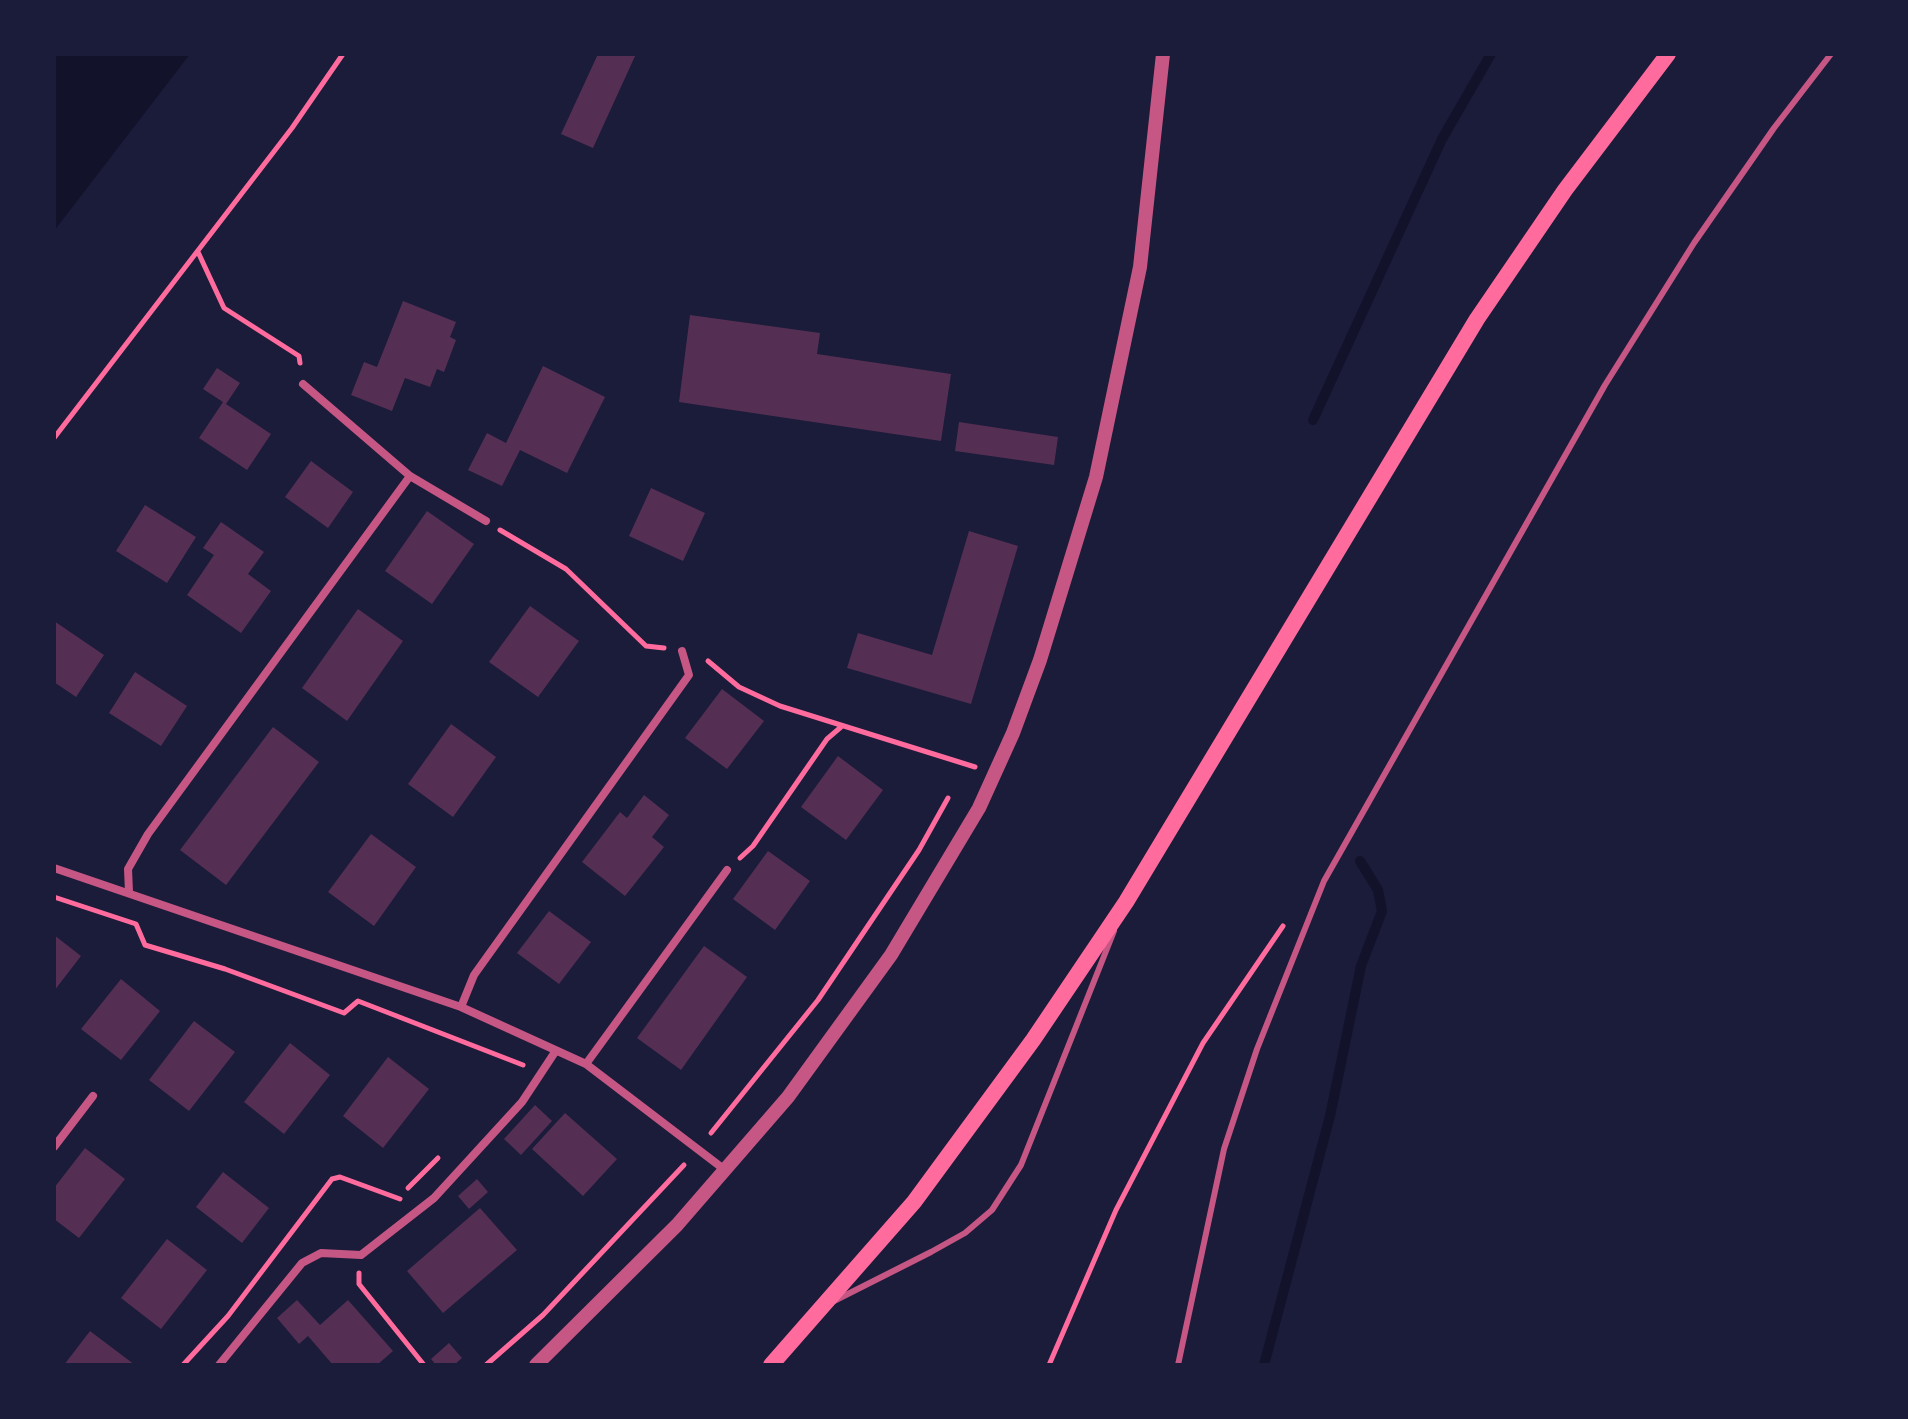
<!DOCTYPE html>
<html>
<head>
<meta charset="utf-8">
<style>
  body { margin:0 }
  #map { position:relative; width:1908px; height:1419px; overflow:hidden; background:#1b1b3a; font-family:"Fira Sans Condensed",sans-serif }
  canvas { display:block }
  .frame { position:absolute; inset:0; border:56px solid #1b1b3a; pointer-events:none }
</style>
</head>
<body>
<div id="map">
<canvas width="1908" height="1419"></canvas>
<div class="frame"></div>
</div>
<script>
const c = document.querySelector('canvas').getContext('2d');
c.lineJoin = 'round';
function fillPath(path, color) {
  c.fillStyle = color;
  c.fill(path, 'evenodd');
}
function poly(rows) {
  const path = new Path2D();
  for (const r of rows) {
    path.moveTo(r[0], r[1]);
    for (let i = 2; i < r.length; i += 2) path.lineTo(r[i], r[i + 1]);
  }
  return path;
}
function strokePath(path, color, width, dash) {
  c.strokeStyle = color;
  c.lineWidth = width;
  c.lineCap = dash ? 'butt' : 'round';
  c.setLineDash(dash || []);
  c.stroke(path);
}
fillPath(poly([
  [54,54,190,54,54,231]
]), '#12122b');
strokePath(poly([
  [1313,420,1442,139,1491,54],
  [1264,1365,1330,1116,1361,966,1382,911,1378,890,1360,861]
]), '#12122b', 10);
fillPath(poly([
  [598,54,636,54,593,148,561,134],
  [403,301,456,322,450,337,456,340,444,372,437,369,430,387,405,378,392,411,351,395,364,362,377,367],
  [690,315,820,333,817,354,951,374,941,441,679,402],
  [543,366,605,397,567,473,520,450,502,486,468,470,487,433,506,443],
  [217,368,240,383,226,404,271,434,247,470,199,438,223,402,203,389],
  [959,422,1058,437,1054,465,955,451],
  [311,461,353,492,328,528,285,497],
  [651,488,705,513,683,561,629,536],
  [145,505,196,537,167,583,116,551],
  [427,511,474,544,432,604,385,571],
  [221,522,264,552,248,574,271,591,241,633,187,595,214,555,203,548],
  [969,531,1018,546,971,704,847,668,858,633,932,655],
  [530,606,579,641,538,697,489,662],
  [358,609,403,641,347,721,302,688],
  [54,621,104,655,76,697,54,682],
  [135,672,187,706,161,746,109,713],
  [722,689,764,721,727,769,685,738],
  [451,724,496,757,453,817,408,784],
  [273,727,319,762,226,885,180,850],
  [838,756,883,790,846,840,801,807],
  [644,795,669,815,652,837,664,847,625,896,582,862,620,812,627,818],
  [371,834,416,867,374,926,328,892],
  [768,851,810,881,775,930,733,899],
  [549,911,591,942,559,984,517,953],
  [54,935,81,956,54,991],
  [704,946,747,977,681,1070,637,1038],
  [121,979,160,1011,121,1060,81,1029],
  [194,1021,235,1052,189,1111,149,1080],
  [290,1043,330,1075,284,1134,244,1102],
  [388,1057,429,1089,383,1148,343,1116],
  [535,1105,552,1121,521,1155,504,1139],
  [565,1113,617,1159,583,1196,532,1149],
  [85,1148,125,1179,79,1238,54,1219,54,1188],
  [223,1172,269,1208,242,1243,196,1207],
  [477,1179,488,1192,469,1209,458,1196],
  [480,1208,517,1250,443,1313,407,1271],
  [167,1239,207,1270,161,1329,121,1298],
  [297,1300,320,1325,348,1300,393,1351,377,1365,333,1365,308,1336,299,1344,277,1318],
  [90,1331,135,1365,64,1365],
  [449,1343,462,1358,454,1365,436,1365,431,1359]
]), '#542f53');
strokePath(poly([
  [198,252,224,308,299,356,300,363],
  [54,438,292,128,343,54],
  [500,530,566,569,646,646,664,648],
  [708,661,739,687,780,706,975,767],
  [740,858,753,846,827,739,841,727],
  [54,897,136,924,145,945,225,969,344,1013,358,1001,523,1065],
  [711,1133,818,1000,919,850,948,798],
  [408,1188,438,1158],
  [359,1273,359,1284,424,1365],
  [183,1365,228,1316,332,1179,340,1177,400,1199],
  [486,1365,543,1315,684,1165],
  [1049,1365,1116,1210,1203,1043,1283,926]
]), '#ff6b9d', 5);
strokePath(poly([
  [834,1301,931,1252,965,1233,992,1210,1021,1165,1114,931],
  [1178,1365,1224,1149,1257,1049,1324,881,1605,385,1694,243,1774,128,1831,54]
]), '#c65784', 6);
strokePath(poly([
  [303,384,410,476,486,521],
  [54,868,461,1007,586,1064,725,1170],
  [129,892,128,869,148,834,410,476],
  [461,1007,474,975,689,675,682,651],
  [586,1064,727,870],
  [54,1147,93,1096],
  [219,1365,302,1263,321,1253,361,1255,434,1198,522,1102,555,1052]
]), '#c65784', 8);
strokePath(poly([
  [536,1365,677,1225,788,1097,891,955,979,808,1013,733,1040,660,1096,477,1140,267,1163,54]
]), '#c65784', 14);
strokePath(poly([
  [771,1365,914,1202,1033,1040,1126,902,1477,319,1565,190,1668,54]
]), '#ff6b9d', 16);
</script>
</body>
</html>
